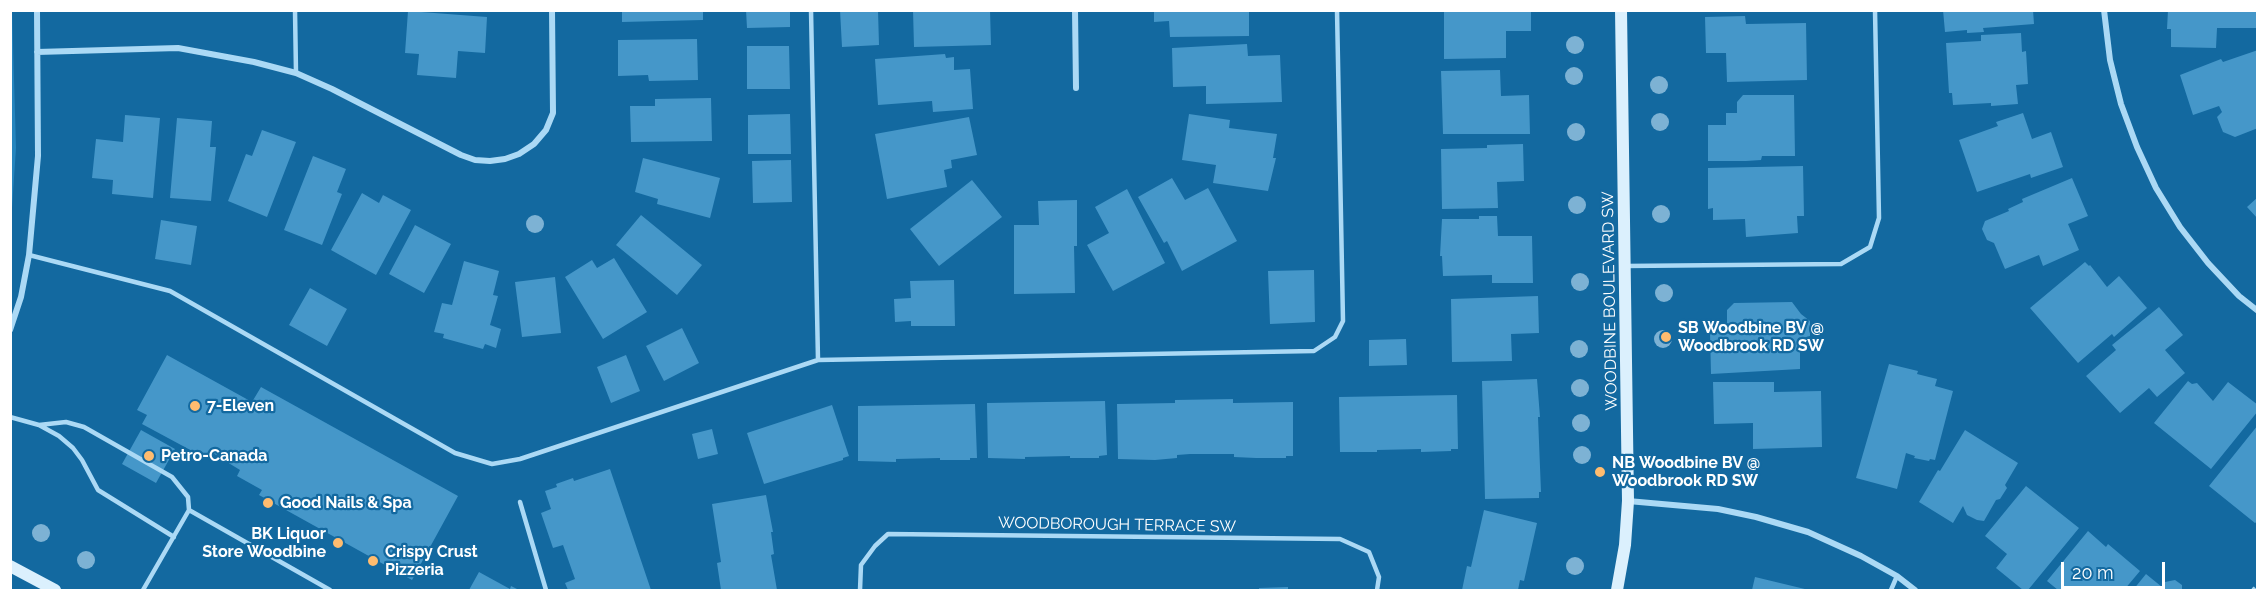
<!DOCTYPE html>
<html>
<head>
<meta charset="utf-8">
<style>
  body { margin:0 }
  #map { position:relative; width:2268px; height:601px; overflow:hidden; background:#1369a0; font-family:Raleway,sans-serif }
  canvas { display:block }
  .frame { position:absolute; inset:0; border:12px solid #fff; pointer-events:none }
  .scale { position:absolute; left:2061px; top:562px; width:104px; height:27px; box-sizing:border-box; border:3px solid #fff; border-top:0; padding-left:8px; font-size:18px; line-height:21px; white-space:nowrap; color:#fff; -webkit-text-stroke:4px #1369a0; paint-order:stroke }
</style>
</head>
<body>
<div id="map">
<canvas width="2268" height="601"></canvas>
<div class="frame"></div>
<div class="scale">20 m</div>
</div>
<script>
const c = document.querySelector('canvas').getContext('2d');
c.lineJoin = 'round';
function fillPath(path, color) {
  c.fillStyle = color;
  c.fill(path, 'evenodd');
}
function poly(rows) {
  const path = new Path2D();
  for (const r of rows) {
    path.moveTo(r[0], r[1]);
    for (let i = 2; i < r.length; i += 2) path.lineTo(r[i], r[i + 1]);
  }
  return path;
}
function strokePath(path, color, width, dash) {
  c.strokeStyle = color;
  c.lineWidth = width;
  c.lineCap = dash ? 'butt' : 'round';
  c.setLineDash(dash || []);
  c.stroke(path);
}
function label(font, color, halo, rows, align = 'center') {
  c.font = font + ' Raleway,sans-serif';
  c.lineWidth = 4.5;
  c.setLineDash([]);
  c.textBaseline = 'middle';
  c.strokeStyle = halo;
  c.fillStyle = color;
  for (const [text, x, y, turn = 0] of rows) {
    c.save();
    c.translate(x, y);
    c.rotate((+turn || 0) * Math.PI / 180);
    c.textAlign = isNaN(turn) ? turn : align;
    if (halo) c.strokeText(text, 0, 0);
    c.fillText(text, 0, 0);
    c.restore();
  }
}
fillPath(poly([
  [12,10,16,148,11,223,10,11]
]), '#2585be');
fillPath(poly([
  [622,10,703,10,703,20,622,22],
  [746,10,790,10,790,27,747,28],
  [840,10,878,10,879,45,842,47],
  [913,10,990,10,991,45,914,47],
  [1154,10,1249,10,1249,36,1170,37,1169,21,1154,22],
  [1444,10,1531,10,1531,31,1506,31,1506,58,1444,59],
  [1943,10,2033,10,2034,24,1983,28,1984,32,1967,33,1967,30,1945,32],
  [2168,10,2257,10,2256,28,2217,28,2216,48,2171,47,2171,29,2167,29],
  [408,11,487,17,485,53,458,51,456,78,417,75,419,54,405,53],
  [1745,16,1746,24,1806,23,1807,80,1727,82,1726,53,1706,53,1705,17],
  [2021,33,2022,52,2026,51,2028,84,2016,85,2018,104,1991,106,1991,103,1953,105,1952,93,1949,93,1946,43,1981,41,1981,35],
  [697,39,698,80,649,81,648,75,618,76,618,40],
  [1247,44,1248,56,1280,55,1282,102,1206,104,1206,86,1173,87,1172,48],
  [747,46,789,46,790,89,747,89],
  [2258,50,2258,128,2235,137,2223,132,2217,117,2222,112,2219,106,2193,115,2180,75,2221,59,2223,62],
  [945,54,946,58,954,57,954,70,970,69,973,109,933,112,932,101,878,105,875,59],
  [1500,70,1501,96,1529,95,1530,134,1443,134,1441,71],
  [1743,95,1794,95,1795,156,1762,156,1761,160,1746,161,1708,161,1708,125,1726,125,1726,113,1737,113,1737,102],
  [711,98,712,141,631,142,630,106,655,106,655,99],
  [2023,113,2032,139,2051,132,2063,167,2031,178,2030,174,1977,192,1959,140,1998,126,1996,122],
  [790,114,791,154,748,154,748,115],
  [1189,114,1230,120,1229,128,1277,134,1273,158,1276,158,1268,191,1213,183,1216,165,1182,160],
  [125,115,160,118,153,198,112,194,113,180,92,178,96,139,123,142],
  [969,117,977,155,951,160,952,168,944,170,947,187,887,199,875,134],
  [177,118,212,121,210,147,216,147,211,201,170,198],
  [262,130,296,142,267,217,228,201,246,154,252,156],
  [1523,144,1524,181,1497,182,1498,208,1442,209,1441,149,1487,148,1487,145],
  [313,156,346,169,337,192,342,194,322,245,284,230],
  [643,158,720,178,710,218,657,204,658,199,635,192],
  [791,160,792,202,753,203,752,161],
  [1803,166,1804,216,1797,216,1798,233,1746,237,1745,219,1713,220,1713,208,1708,209,1708,168],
  [1172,178,1185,200,1208,188,1237,241,1182,271,1167,241,1164,243,1138,197],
  [2072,178,2088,216,2068,224,2079,250,2043,266,2039,255,2005,269,1994,243,1987,240,1982,229,1985,221,2009,211,2008,209,2023,202,2022,199],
  [972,180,1002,217,939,266,910,229],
  [1127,189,1165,263,1113,291,1087,245,1109,233,1095,207],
  [362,193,379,203,383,195,411,210,376,275,331,250],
  [2258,197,2258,219,2247,207],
  [1077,200,1077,246,1074,246,1075,293,1014,294,1014,225,1039,225,1038,201],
  [641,215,702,265,677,295,616,245],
  [1479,216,1497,216,1498,236,1532,236,1533,283,1492,283,1492,275,1443,276,1442,256,1440,256,1442,219,1479,219],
  [161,220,197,226,191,265,155,259],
  [415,225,451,244,424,293,389,274],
  [614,258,647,312,603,339,565,277,592,260,597,268],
  [464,261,499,271,493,295,498,296,490,325,501,329,496,348,485,344,483,349,443,338,444,334,434,332,442,303,452,305],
  [2085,262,2089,266,2090,265,2107,287,2119,276,2147,308,2114,337,2112,334,2078,363,2030,308],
  [1314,270,1315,322,1270,324,1268,271],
  [555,277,561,333,522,337,515,282],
  [954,280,955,326,911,326,911,321,895,322,894,299,911,298,910,281],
  [310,288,347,309,327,346,289,325],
  [1538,296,1539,333,1511,334,1512,361,1452,362,1451,299],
  [1792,302,1801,314,1810,321,1810,336,1800,339,1800,369,1711,374,1710,332,1735,331,1727,323,1727,310,1734,303],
  [2159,307,2183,335,2165,350,2185,373,2157,397,2149,388,2120,413,2086,376,2116,350,2112,345],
  [682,328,699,363,664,381,646,346],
  [1406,339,1407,365,1369,366,1369,340],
  [167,355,252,402,261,387,458,496,412,580,259,495,262,490,237,476,240,470,227,462,227,461,211,452,207,459,142,424,147,415,137,410],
  [626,355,640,391,611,403,597,367],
  [1889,364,1918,371,1917,374,1937,379,1935,386,1953,391,1935,460,1930,459,1929,461,1914,458,1915,456,1906,453,1897,489,1856,478],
  [1537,379,1540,417,1538,417,1541,492,1539,492,1539,498,1485,499,1482,381],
  [2188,381,2192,384,2197,383,2213,401,2228,382,2258,405,2258,411,2211,469,2154,423],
  [1713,382,1774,382,1774,392,1821,391,1822,447,1753,449,1753,423,1714,424],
  [1457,395,1458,449,1451,449,1451,451,1421,452,1421,449,1377,450,1377,452,1340,452,1339,397],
  [1233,399,1233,403,1293,402,1293,456,1286,456,1286,458,1256,458,1234,457,1234,454,1190,454,1177,455,1177,458,1155,460,1118,459,1117,404,1175,403,1175,400],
  [1105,401,1107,455,1099,456,1099,458,1070,458,1070,456,1025,457,1025,459,988,458,987,403],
  [975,404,977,458,970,458,970,460,940,460,940,458,896,459,896,462,858,461,858,406],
  [832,405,849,456,843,458,843,460,764,484,747,433],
  [2258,425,2258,521,2255,523,2209,486],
  [712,429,718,454,698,459,692,434],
  [141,430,175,449,156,483,122,464],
  [1965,430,2018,463,2005,485,2007,488,2000,499,1996,500,1984,521,1977,520,1967,515,1963,506,1953,523,1919,502,1938,470,1940,471],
  [610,469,651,590,568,590,565,583,575,579,563,545,553,548,541,513,551,509,545,491,557,487,556,484,573,478,574,481],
  [2026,486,2079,528,2028,590,2023,590,1996,568,2007,554,1985,536],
  [766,495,773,532,771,532,774,554,771,555,777,590,721,590,717,563,721,562,712,504],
  [1484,510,1537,523,1524,581,1520,580,1518,590,1462,590,1467,566,1471,567],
  [2088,531,2106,547,2108,544,2140,571,2124,590,2058,590,2047,581],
  [479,572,510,589,511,586,519,590,469,590],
  [2146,574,2162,587,2165,582,2175,580,2182,585,2182,590,2133,590],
  [1755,577,1809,590,1752,590],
  [1288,587,1288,590,1259,590,1259,588]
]), '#4597c9');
strokePath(poly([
  [2253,590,2258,585]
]), '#abd9f5', 4, [3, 4.5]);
strokePath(poly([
  [295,10,296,73],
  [811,10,818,360],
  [29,255,170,291,455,453,492,464,520,459,818,360,1314,351,1335,337,1343,321,1337,10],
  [1625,266,1841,264,1870,247,1879,218,1875,10],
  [10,417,39,425,59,436,73,448,82,460,98,490,174,537],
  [39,425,66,422,84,427,172,477,188,497,189,510],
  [520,502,546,590],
  [143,590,189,510,330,590],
  [860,590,861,565,875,546,888,534,1340,539,1369,552,1379,577,1377,590],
  [1891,590,1897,576]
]), '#abd9f5', 4.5);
strokePath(poly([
  [1075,10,1076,88],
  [2104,10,2110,60,2121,104,2137,147,2156,188,2180,227,2208,263,2239,296,2258,311],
  [37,52,178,48,254,62,296,73,332,89,461,155,475,160,490,161,505,159,519,154,534,144,546,130,553,113,552,10],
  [10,330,21,297,29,255,38,156,37,10],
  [1628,501,1718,509,1756,517,1808,532,1861,556,1897,576,1915,590]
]), '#abd9f5', 6);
strokePath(poly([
  [10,566,55,590],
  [1617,590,1625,545,1628,501,1621,10]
]), '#dbf0fd', 12);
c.fillStyle = '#7db2d4';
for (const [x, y] of [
  [1575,45],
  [1574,76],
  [1659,85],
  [1660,122],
  [1576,132],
  [1577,205],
  [1661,214],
  [535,224],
  [1580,282],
  [1664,293],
  [1663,339],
  [1579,349],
  [1580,388],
  [1581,423],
  [1582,455],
  [41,533],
  [86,560],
  [1575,566]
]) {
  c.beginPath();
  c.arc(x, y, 9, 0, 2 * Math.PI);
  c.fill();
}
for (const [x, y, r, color] of [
  [1666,337,6,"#ffbc6f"],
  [195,406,6,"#ffbc6f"],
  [149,456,6,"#ffbc6f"],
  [1600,472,6,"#ffbc6f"],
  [268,503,6,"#ffbc6f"],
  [338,543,6,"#ffbc6f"],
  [373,561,6,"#ffbc6f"]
]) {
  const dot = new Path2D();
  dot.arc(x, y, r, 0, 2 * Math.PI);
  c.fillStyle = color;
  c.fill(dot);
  strokePath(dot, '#1369a0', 2);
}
label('16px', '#fff', '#1369a0', [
  ["WOODBINE BOULEVARD SW",1610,301,-91],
  ["WOODBOROUGH TERRACE SW",1117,525,1]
]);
label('bold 16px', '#fff', '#1369a0', [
  ["SB Woodbine BV @",1678,328],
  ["Woodbrook RD SW",1678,346],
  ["7-Eleven",207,406],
  ["Petro-Canada",161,456],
  ["NB Woodbine BV @",1612,463],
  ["Woodbrook RD SW",1612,481],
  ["Good Nails & Spa",280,503],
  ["BK Liquor",326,534,"right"],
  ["Store Woodbine",326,552,"right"],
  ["Crispy Crust",385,552],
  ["Pizzeria",385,570]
], 'left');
</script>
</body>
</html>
